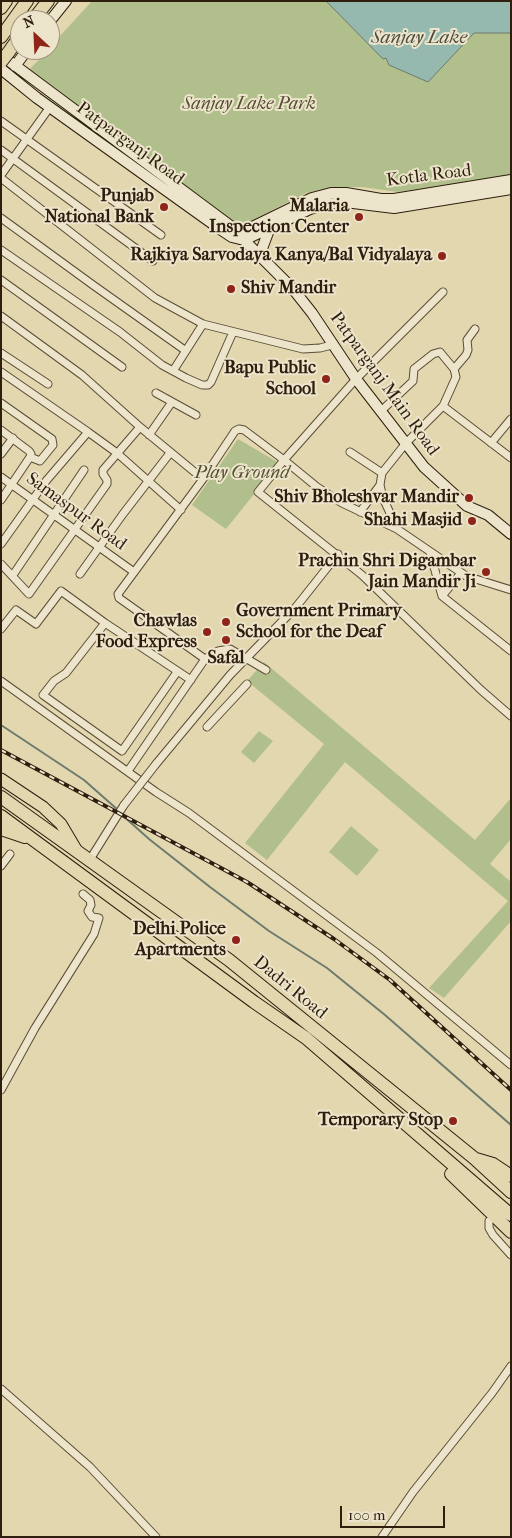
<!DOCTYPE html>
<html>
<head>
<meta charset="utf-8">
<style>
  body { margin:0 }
  #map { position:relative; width:512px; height:1538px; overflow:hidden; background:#e3d7af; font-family:"IM FELL French Canon",serif }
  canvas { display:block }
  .frame { position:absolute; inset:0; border:2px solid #2e1e0e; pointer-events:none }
  .north { position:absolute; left:10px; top:10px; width:50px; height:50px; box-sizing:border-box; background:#ede5cb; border:1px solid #a1957f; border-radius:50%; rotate:335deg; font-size:14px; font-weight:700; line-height:20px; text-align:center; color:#2e1e0e }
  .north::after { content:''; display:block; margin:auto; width:18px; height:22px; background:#8f2418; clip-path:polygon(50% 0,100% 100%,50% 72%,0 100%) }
  .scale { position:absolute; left:340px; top:1506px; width:105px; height:22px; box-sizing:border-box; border:2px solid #2e1e0e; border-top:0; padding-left:6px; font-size:15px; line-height:18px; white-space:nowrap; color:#2e1e0e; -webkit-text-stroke:4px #ede5cb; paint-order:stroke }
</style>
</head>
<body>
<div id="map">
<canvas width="512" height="1538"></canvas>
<div class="frame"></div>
<div class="north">N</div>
<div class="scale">100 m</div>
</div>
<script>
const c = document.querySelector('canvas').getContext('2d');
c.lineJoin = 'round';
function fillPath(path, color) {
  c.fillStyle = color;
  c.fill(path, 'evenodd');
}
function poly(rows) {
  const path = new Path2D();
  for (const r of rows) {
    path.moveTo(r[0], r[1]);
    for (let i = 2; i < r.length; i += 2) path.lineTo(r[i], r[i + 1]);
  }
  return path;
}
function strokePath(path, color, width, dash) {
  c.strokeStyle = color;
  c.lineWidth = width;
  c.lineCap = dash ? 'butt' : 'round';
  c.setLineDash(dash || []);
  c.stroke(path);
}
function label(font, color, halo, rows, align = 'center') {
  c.font = font + ' "IM FELL French Canon",serif';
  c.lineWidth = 4;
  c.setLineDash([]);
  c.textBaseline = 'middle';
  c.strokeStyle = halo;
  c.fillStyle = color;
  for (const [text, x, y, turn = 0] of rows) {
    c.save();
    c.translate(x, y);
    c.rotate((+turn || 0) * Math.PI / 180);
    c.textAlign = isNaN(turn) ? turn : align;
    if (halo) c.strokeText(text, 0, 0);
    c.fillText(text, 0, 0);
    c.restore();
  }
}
fillPath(poly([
  [92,1,511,1,511,174,490,179,398,192,362,187,331,187,306,193,239,227,28,71,48,50,50,50,50,47],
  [238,439,279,463,226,529,192,505],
  [264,662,475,840,510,799,511,800,511,839,490,864,511,882,511,921,444,998,429,988,508,901,345,762,267,860,245,843,324,744,247,681],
  [259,731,273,741,254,763,241,752],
  [351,826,379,850,357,876,329,852]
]), '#b1bf8c');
const water = poly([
  [326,1,511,1,511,33,474,33,428,82,389,65,386,58,383,59,326,1]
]);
fillPath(water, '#95b9ae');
strokePath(water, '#6c7b6e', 1);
strokePath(poly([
  [1,725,84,780,118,810],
  [121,814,149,839,210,887,269,931,327,968,385,1015,511,1125]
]), '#6c7b6e', 2);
const street = poly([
  [1,121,161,235],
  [1,150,153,261],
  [1,175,50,107],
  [1,178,155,298,203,324,303,349,320,348,332,345],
  [1,218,93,285,186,351],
  [1,250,120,332,162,365,186,378,202,385,208,385,211,382,233,332],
  [1,280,122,367],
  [1,316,82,375,140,427,203,479],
  [1,353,48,384],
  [454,369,466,355,468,350,467,340,475,329],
  [173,371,203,324],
  [1,372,88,432,46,481,1,544],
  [156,393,196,415],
  [1,403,52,439,53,445,40,461,30,457],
  [443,406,511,458],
  [381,411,413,381,414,369,433,354,440,352,454,369,456,377,443,406,406,443,382,473,380,485,383,498,397,528],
  [1,430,29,451,31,454,30,457,1,500],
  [88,432,117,453,181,510],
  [149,435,172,402],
  [491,443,511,419],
  [350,452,382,473],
  [1,454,13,438],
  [1,477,134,572],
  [360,512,380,485],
  [430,552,442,596,511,651],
  [1,564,29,594,107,484,107,480,103,474,103,470,140,427],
  [80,574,123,514,170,453],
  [13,575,84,470],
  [511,590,466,576,397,529,342,503,317,487,284,460,258,492,362,575,481,690,511,716],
  [442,596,461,573],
  [105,623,66,673,54,681,43,695,122,751,177,672],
  [1,629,16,610,36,624,61,591,105,623,191,680],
  [205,659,119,598,118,594,203,479,235,431,239,429,244,430,284,460,356,379,443,292],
  [1,681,156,792,189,813,377,953,511,1065],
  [207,727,247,684],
  [156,764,230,675,296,607,338,554],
  [128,771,205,659,218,651,230,649,266,670],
  [89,861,124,805],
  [1,866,10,854],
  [1,1090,35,1028,94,934,99,918,92,917,88,911,91,905,90,900,83,894],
  [489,1221,489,1228,493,1235,511,1255],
  [1,1389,90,1467,156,1537],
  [382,1537,413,1492,492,1393,511,1366]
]);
const secondary = poly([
  [50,21,66,1],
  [1,55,240,233,244,240,293,289,312,313,356,379,424,467,467,506,488,515,511,534],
  [15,66,27,50],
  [1,69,37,98,220,229,232,237,244,240],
  [240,233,312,198,331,193,346,193,381,199,394,199,511,180],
  [244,240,310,209,324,204,345,202,394,208,511,189],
  [260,254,269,230]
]);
const primary = poly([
  [1,779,43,807,61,824,77,851]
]);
const highway = poly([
  [1,8,6,1],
  [33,20,48,1],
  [1,37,27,1],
  [8,53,20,36],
  [1,797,229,960,474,1158,511,1192],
  [1,816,254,1002,306,1038,511,1215],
  [1,829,25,837],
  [476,1159,493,1164,511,1176],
  [451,1174,511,1232]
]);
strokePath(street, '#5b4c36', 9);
strokePath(secondary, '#2e1e0e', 12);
strokePath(primary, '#2e1e0e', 13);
strokePath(highway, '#2e1e0e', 14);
strokePath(street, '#ede5cb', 7);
strokePath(secondary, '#ede5cb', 10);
strokePath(primary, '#e3d7af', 11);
strokePath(highway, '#e3d7af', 12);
const rail = poly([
  [1,750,247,882,334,939,390,980,511,1090]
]);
strokePath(rail, '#2e1e0e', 4);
strokePath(rail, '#ede5cb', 2, [5.5]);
const streetBridge = poly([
  [124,805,156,764]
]);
const highwayBridge = poly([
  [1,62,8,53]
]);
strokePath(streetBridge, '#5b4c36', 9, []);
strokePath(highwayBridge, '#2e1e0e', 14, []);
strokePath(streetBridge, '#ede5cb', 7);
strokePath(highwayBridge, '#e3d7af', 12);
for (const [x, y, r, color] of [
  [164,207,5,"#8f2418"],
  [359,217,5,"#8f2418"],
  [442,256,5,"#8f2418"],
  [231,289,5,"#8f2418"],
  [326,379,5,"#8f2418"],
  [469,498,5,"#8f2418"],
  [472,521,5,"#8f2418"],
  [486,572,5,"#8f2418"],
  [226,622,5,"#8f2418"],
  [207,632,5,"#8f2418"],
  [226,640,5,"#8f2418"],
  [236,940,5,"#8f2418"],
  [453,1121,5,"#8f2418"]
]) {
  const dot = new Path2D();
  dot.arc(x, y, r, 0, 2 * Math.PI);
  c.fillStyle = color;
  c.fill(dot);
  strokePath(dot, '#ede5cb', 2);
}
label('italic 18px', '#554e34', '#ede5cb', [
  ["Sanjay Lake Park",249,105],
  ["Play Ground",242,474]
]);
label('18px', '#2e1e0e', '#ede5cb', [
  ["Patparganj Road",130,144,36],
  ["Kotla Road",429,176,-7],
  ["Patparganj Main Road",384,384,54],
  ["Samaspur Road",76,512,36],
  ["Dadri Road",290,988,39]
]);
label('bold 18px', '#2e1e0e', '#ede5cb', [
  ["Punjab",154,197],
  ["National Bank",154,218],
  ["Malaria",349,207],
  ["Inspection Center",349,228],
  ["Rajkiya Sarvodaya Kanya/Bal Vidyalaya",432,256],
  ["Shiv Mandir",241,289,"left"],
  ["Bapu Public",316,369],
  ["School",316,390],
  ["Shiv Bholeshvar Mandir",459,498],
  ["Shahi Masjid",462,521],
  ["Prachin Shri Digambar",476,562],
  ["Jain Mandir Ji",476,583],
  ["Government Primary",236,612,"left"],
  ["School for the Deaf",236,633,"left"],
  ["Chawlas",197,622],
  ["Food Express",197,643],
  ["Safal",226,659,"center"],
  ["Delhi Police",226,930],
  ["Apartments",226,951],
  ["Temporary Stop",443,1121]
], 'right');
label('italic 19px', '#4d4c3e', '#ede5cb', [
  ["Sanjay Lake",419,38]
]);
</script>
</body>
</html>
